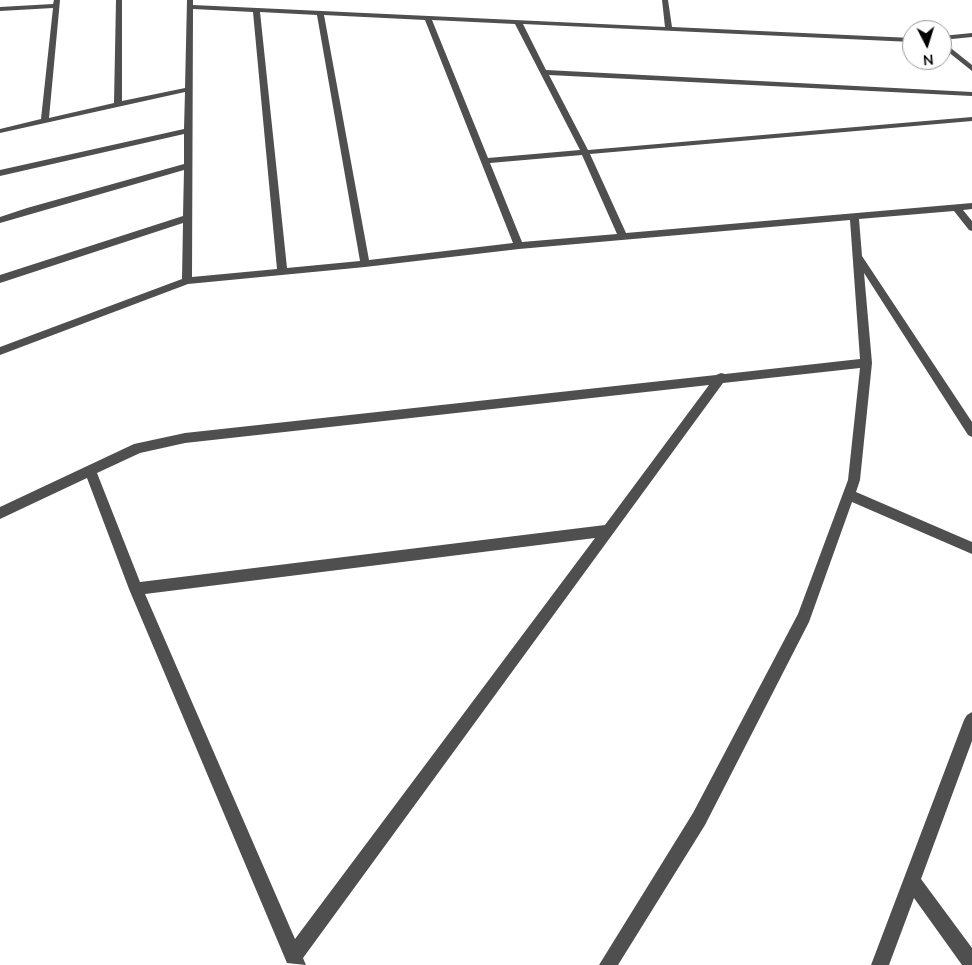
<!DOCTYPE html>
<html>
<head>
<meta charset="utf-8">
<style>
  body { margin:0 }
  #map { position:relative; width:972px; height:965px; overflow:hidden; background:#fff; font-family:"Nunito Sans",sans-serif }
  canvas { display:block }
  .north { position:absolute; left:902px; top:20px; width:50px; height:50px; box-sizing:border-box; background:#fff; border:1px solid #999; border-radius:50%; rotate:175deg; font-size:14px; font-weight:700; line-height:20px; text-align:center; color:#000 }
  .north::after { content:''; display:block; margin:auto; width:18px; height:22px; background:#000; clip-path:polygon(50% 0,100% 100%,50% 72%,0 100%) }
</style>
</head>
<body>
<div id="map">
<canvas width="972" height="965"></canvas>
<div class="north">N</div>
</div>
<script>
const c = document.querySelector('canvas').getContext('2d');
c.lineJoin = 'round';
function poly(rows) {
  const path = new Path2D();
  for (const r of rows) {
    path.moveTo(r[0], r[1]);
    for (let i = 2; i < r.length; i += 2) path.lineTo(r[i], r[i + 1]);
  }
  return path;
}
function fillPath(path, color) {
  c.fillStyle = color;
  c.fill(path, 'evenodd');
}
fillPath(poly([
  [54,0,60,0,49,118,114,103,116,0,122,0,122,101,185,88,187,0,193,0,193,5,665,27,662,0,668,0,672,27,912,38,912,42,523,24,546,70,972,92,972,96,549,75,588,150,972,117,972,121,590,154,626,233,972,203,972,209,963,210,972,221,972,231,969,230,954,211,859,219,862,256,972,422,972,437,968,435,864,273,872,363,860,480,856,492,972,542,972,554,852,502,809,622,705,825,618,965,599,965,693,813,798,614,848,480,860,368,723,383,303,958,306,965,287,963,129,589,87,478,0,519,0,507,134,444,185,433,716,375,721,373,725,374,860,359,850,220,519,249,365,267,188,284,0,355,0,347,182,279,183,223,0,283,0,275,183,216,184,170,0,223,0,217,27,208,184,164,184,134,0,176,0,170,184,129,185,92,0,133,0,129,41,119,53,8,0,11,0,7,53,4,54,0],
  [193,9,253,12,277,269,192,277,193,9],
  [260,12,317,15,360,261,287,268,260,12],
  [324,15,425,20,513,243,369,260,324,15],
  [432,20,515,24,580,150,488,158,432,20],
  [582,155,617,234,522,242,490,163,582,155],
  [709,385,605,525,140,582,97,473,140,453,185,443,709,385],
  [595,538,295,939,145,594,595,538],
  [972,33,972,37,942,40,942,36,972,33],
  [942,41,972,65,972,71,942,47,942,41],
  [972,712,972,741,921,879,972,948,972,965,962,965,914,898,889,965,871,965,964,720,967,715,972,712]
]), '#4f4f4f');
</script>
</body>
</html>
